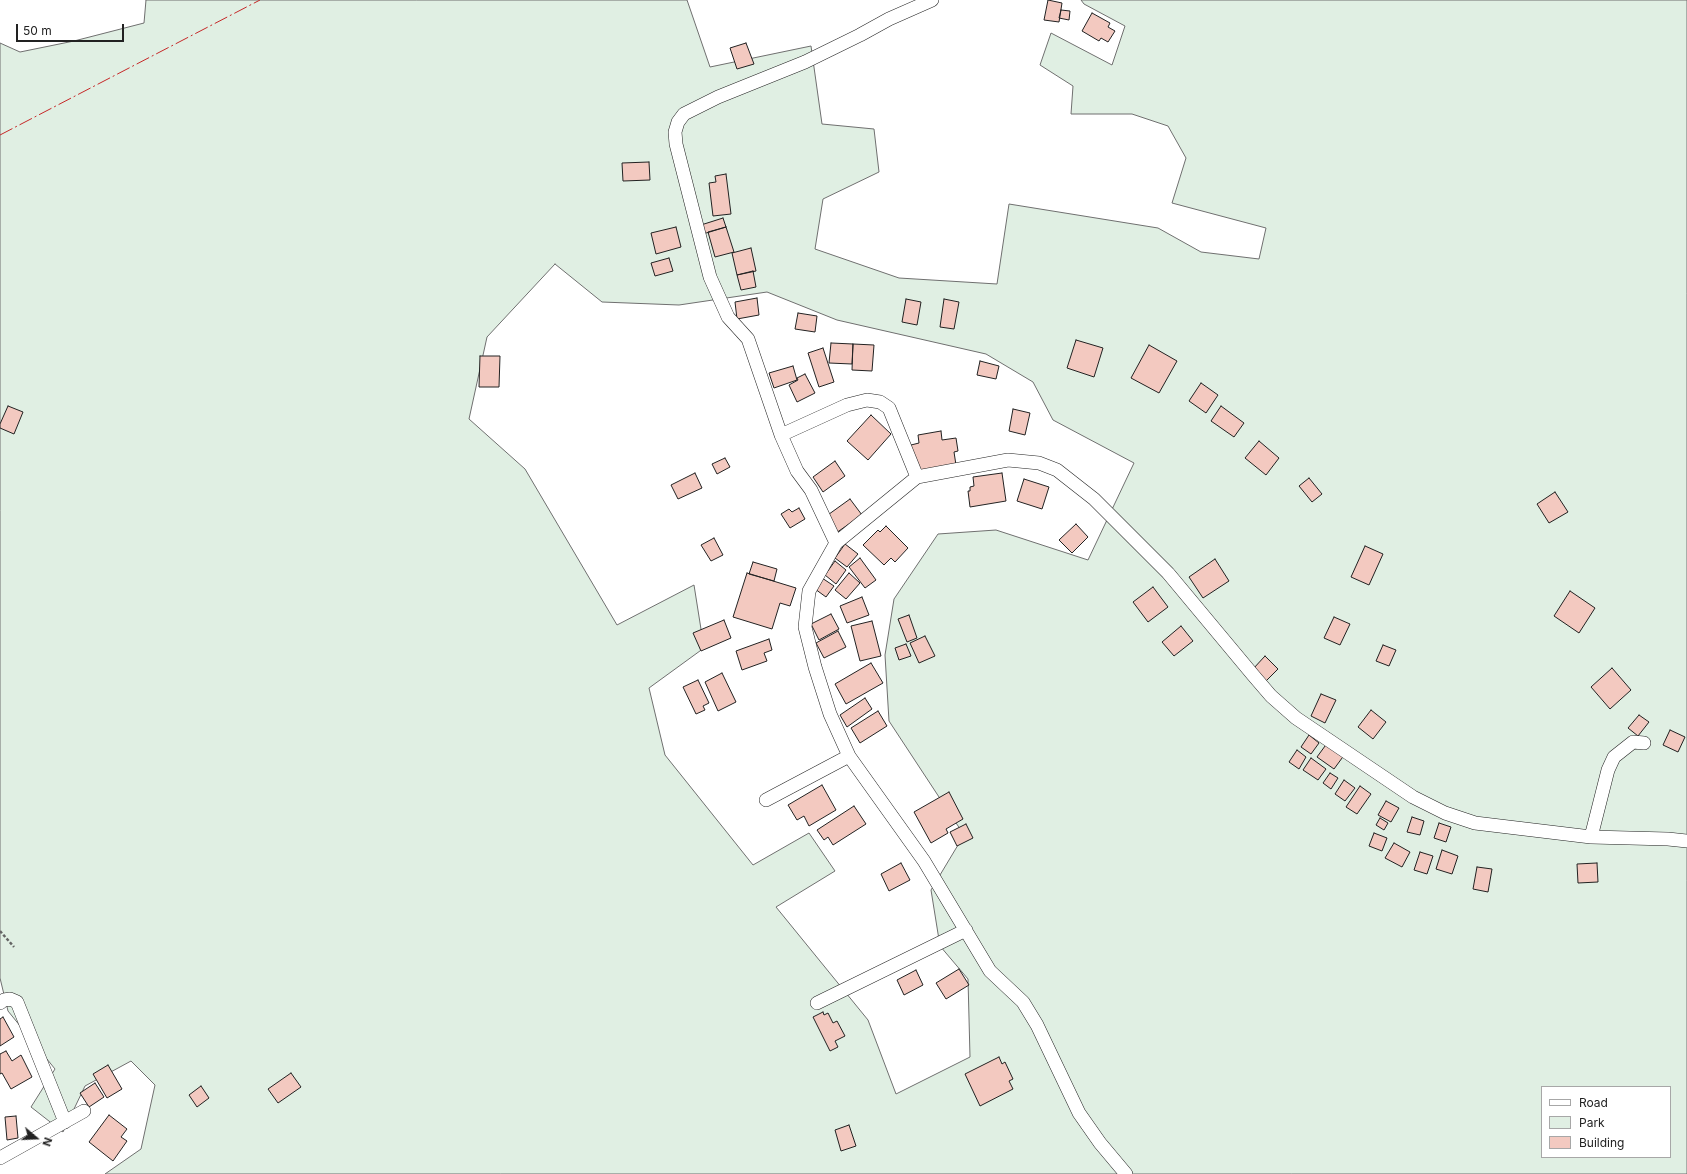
<!DOCTYPE html>
<html>
<head>
<meta charset="utf-8">
<style>
  body { margin:0 }
  #map { position:relative; width:1687px; height:1174px; overflow:hidden; background:#fff; font-family:Inter,sans-serif }
  canvas { display:block }
  .legend { position:absolute; left:1541px; top:1086px; width:130px; height:72px; box-sizing:border-box; background:#fff; border:1px solid #a7a7a7; margin:0; padding:5px 7px; list-style:none; font-size:12px; color:#222 }
  .legend li { display:flex; align-items:center; gap:8px; height:20px }
  .legend b { width:20px; border:1px solid #a7a7a7 }
  .north { position:absolute; left:16px; top:1118px; width:40px; height:40px; -webkit-text-stroke:3px #fff; paint-order:stroke; rotate:109deg; font-size:11px; font-weight:700; line-height:16px; text-align:center; color:#222 }
  .north::after { content:''; display:block; margin:auto; width:14px; height:18px; background:#222; clip-path:polygon(50% 0,100% 100%,50% 72%,0 100%) }
  .scale { position:absolute; left:16px; top:24px; width:108px; height:18px; box-sizing:border-box; border:2px solid #222; border-top:0; padding-left:5px; font-size:12px; line-height:14px; white-space:nowrap; color:#222; -webkit-text-stroke:3px #fff; paint-order:stroke }
</style>
</head>
<body>
<div id="map">
<canvas width="1687" height="1174"></canvas>
<ul class="legend">
<li><b style="height:5px;background:#fff"></b>Road</li>
<li><b style="height:11px;background:#e0efe3"></b>Park</li>
<li><b style="height:11px;background:#f3c9c0"></b>Building</li>
</ul>
<div class="north">N</div>
<div class="scale">50 m</div>
</div>
<script>
const c = document.querySelector('canvas').getContext('2d');
c.lineJoin = 'round';
function fillPath(path, color) {
  c.fillStyle = color;
  c.fill(path, 'evenodd');
}
function poly(rows) {
  const path = new Path2D();
  for (const r of rows) {
    path.moveTo(r[0], r[1]);
    for (let i = 2; i < r.length; i += 2) path.lineTo(r[i], r[i + 1]);
  }
  return path;
}
function strokePath(path, color, width, dash) {
  c.strokeStyle = color;
  c.lineWidth = width;
  c.lineCap = dash ? 'butt' : 'round';
  c.setLineDash(dash || []);
  c.stroke(path);
}
const green = poly([
  [146,0,687,0,710,67,811,46,822,124,874,129,879,172,823,199,815,249,899,278,997,284,1009,204,1158,228,1201,252,1259,259,1266,228,1172,203,1186,158,1168,126,1132,114,1071,114,1073,86,1040,65,1051,33,1112,65,1125,26,1084,4,1081,0,1687,0,1687,1174,105,1174,141,1149,155,1085,131,1061,85,1086,63,1132,31,1107,55,1069,8,1011,0,978,0,43,20,52,74,41,144,23,146,0],
  [555,264,602,302,679,305,767,292,837,320,986,354,1033,382,1053,420,1134,463,1088,560,996,530,938,534,894,599,885,655,889,721,964,835,931,890,940,946,968,979,970,1057,896,1094,868,1020,776,907,835,871,809,833,753,865,665,755,649,688,704,648,694,585,617,625,525,469,469,419,487,337,555,264],
  [1542,1087,1670,1087,1670,1157,1542,1157,1542,1087]
]);
fillPath(green, '#e0efe3');
strokePath(green, '#6f6f6f', 1);
const building = poly([
  [1048,0,1062,3,1059,22,1044,20,1048,0],
  [1061,10,1070,11,1069,20,1059,18,1061,10],
  [1092,13,1110,23,1108,27,1115,31,1108,42,1101,38,1099,41,1082,31,1092,13],
  [746,43,754,64,737,69,730,48,746,43],
  [649,162,650,180,623,181,622,163,649,162],
  [726,174,731,214,713,216,709,183,716,182,715,176,726,174],
  [723,218,726,227,703,234,701,225,723,218],
  [676,227,681,247,656,254,651,233,676,227],
  [726,227,734,252,715,257,708,232,726,227],
  [751,248,756,271,737,275,732,253,751,248],
  [669,258,673,271,655,276,651,263,669,258],
  [753,271,756,287,741,290,737,275,753,271],
  [757,298,759,315,737,319,735,302,757,298],
  [906,299,921,302,917,325,902,322,906,299],
  [944,299,959,302,954,329,940,327,944,299],
  [798,313,817,316,815,332,795,329,798,313],
  [1076,340,1103,348,1094,377,1067,368,1076,340],
  [831,343,853,344,852,364,829,363,831,343],
  [853,344,874,345,872,371,852,370,853,344],
  [1149,345,1177,361,1159,393,1131,378,1149,345],
  [823,348,834,382,819,387,808,353,823,348],
  [480,356,500,356,499,387,479,387,480,356],
  [980,361,999,366,996,379,977,375,980,361],
  [793,366,797,380,774,388,769,373,793,366],
  [805,374,815,393,797,402,789,385,798,380,797,378,805,374],
  [1201,383,1218,395,1206,413,1189,401,1201,383],
  [8,406,23,412,14,434,0,428,0,424,8,406],
  [1221,406,1244,423,1234,437,1211,421,1221,406],
  [1013,409,1030,413,1025,435,1009,431,1013,409],
  [871,415,891,434,868,460,847,441,871,415],
  [941,431,942,440,956,438,958,451,954,452,956,465,916,472,911,445,919,443,918,435,941,431],
  [1259,441,1279,458,1266,475,1245,458,1259,441],
  [725,458,730,467,717,474,712,464,725,458],
  [835,461,845,476,823,492,813,477,835,461],
  [695,473,702,488,678,499,671,485,695,473],
  [1002,473,1006,501,970,507,968,491,970,491,970,487,974,486,973,477,1002,473],
  [1309,478,1322,494,1312,502,1299,486,1309,478],
  [1024,479,1049,487,1042,509,1017,501,1024,479],
  [1555,492,1568,512,1549,523,1537,504,1555,492],
  [850,499,862,515,836,533,825,517,850,499],
  [799,508,805,519,790,528,781,514,789,509,792,512,799,508],
  [1076,524,1088,537,1072,553,1059,540,1076,524],
  [886,526,908,548,895,562,891,558,884,565,863,545,878,530,880,532,886,526],
  [714,538,723,555,711,561,701,545,714,538],
  [845,544,858,554,847,567,835,558,845,544],
  [1365,546,1383,554,1369,585,1351,577,1365,546],
  [860,558,876,580,865,588,849,567,860,558],
  [1215,559,1229,581,1203,598,1189,577,1215,559],
  [835,561,846,570,836,584,825,575,835,561],
  [753,562,777,569,774,581,749,574,753,562],
  [747,573,796,588,790,606,780,603,772,629,733,617,747,573],
  [849,573,860,583,846,599,835,590,849,573],
  [822,578,834,586,826,597,815,589,822,578],
  [1153,587,1168,607,1148,622,1133,602,1153,587],
  [1570,591,1595,608,1579,633,1554,616,1570,591],
  [862,597,869,615,847,623,840,606,862,597],
  [831,614,839,629,819,640,811,624,831,614],
  [909,615,917,638,907,642,898,619,909,615],
  [1334,617,1350,624,1340,645,1324,638,1334,617],
  [724,620,731,638,701,651,693,633,724,620],
  [872,621,881,656,860,661,851,626,872,621],
  [1181,626,1193,641,1174,656,1162,642,1181,626],
  [838,631,846,647,824,658,816,643,838,631],
  [925,636,935,656,919,663,910,643,925,636],
  [769,639,772,650,764,653,767,661,742,670,736,651,769,639],
  [906,644,911,656,899,660,895,648,906,644],
  [1383,645,1396,650,1389,666,1376,661,1383,645],
  [1265,656,1278,669,1265,682,1253,669,1265,656],
  [871,663,883,683,846,704,835,684,871,663],
  [1612,668,1631,690,1610,709,1591,687,1612,668],
  [722,673,736,702,718,711,705,682,722,673],
  [698,680,709,703,703,706,705,710,696,714,683,687,698,680],
  [1321,694,1336,700,1325,723,1311,716,1321,694],
  [865,698,872,709,847,727,840,715,865,698],
  [1371,710,1386,722,1373,739,1358,727,1371,710],
  [878,711,887,726,860,743,851,728,878,711],
  [1639,715,1649,722,1638,736,1628,728,1639,715],
  [1670,730,1685,737,1678,752,1663,745,1670,730],
  [1309,735,1319,743,1311,754,1301,747,1309,735],
  [1328,742,1345,754,1334,769,1317,757,1328,742],
  [1297,750,1306,757,1299,769,1289,762,1297,750],
  [1311,758,1326,769,1318,780,1303,770,1311,758],
  [1330,773,1338,778,1331,789,1323,783,1330,773],
  [1344,780,1355,788,1345,801,1335,794,1344,780],
  [822,785,836,810,809,826,804,816,797,820,788,805,822,785],
  [1360,786,1371,794,1357,814,1346,807,1360,786],
  [949,792,963,819,946,829,948,833,931,843,914,812,949,792],
  [1386,801,1399,808,1391,822,1378,815,1386,801],
  [854,806,866,824,833,845,828,837,824,840,817,830,854,806],
  [1412,817,1424,821,1420,835,1407,832,1412,817],
  [1380,818,1388,823,1384,830,1376,825,1380,818],
  [1439,823,1451,827,1446,842,1434,838,1439,823],
  [966,824,973,838,957,846,950,832,966,824],
  [1374,833,1387,838,1382,851,1369,846,1374,833],
  [1394,843,1410,852,1402,867,1385,858,1394,843],
  [1442,850,1458,856,1452,874,1436,869,1442,850],
  [1420,852,1433,856,1427,874,1414,870,1420,852],
  [901,863,910,880,889,891,881,874,901,863],
  [1597,863,1598,882,1578,883,1577,864,1597,863],
  [1477,867,1492,869,1488,892,1473,889,1477,867],
  [959,969,969,985,946,999,936,983,959,969],
  [916,970,923,985,904,995,897,980,916,970],
  [823,1012,824,1015,828,1013,833,1023,837,1021,845,1036,835,1041,838,1047,830,1051,813,1017,823,1012],
  [3,1017,14,1037,0,1046,0,1019,3,1017],
  [6,1051,12,1061,21,1055,32,1077,11,1089,2,1073,0,1074,0,1054,6,1051],
  [999,1057,1002,1064,1005,1062,1013,1079,1009,1081,1013,1089,980,1106,965,1074,999,1057],
  [108,1065,122,1089,107,1098,93,1074,108,1065],
  [291,1073,301,1087,278,1103,268,1089,291,1073],
  [95,1083,104,1097,89,1107,80,1093,95,1083],
  [201,1086,209,1098,197,1107,189,1095,201,1086],
  [109,1115,127,1129,121,1137,127,1141,113,1161,89,1142,109,1115],
  [16,1116,18,1138,7,1140,5,1117,16,1116],
  [849,1125,856,1146,841,1151,835,1130,849,1125]
]);
fillPath(building, '#f3c9c0');
strokePath(building, '#222', 1);
const minor = poly([
  [781,435,847,405,867,400,880,402,889,408,917,477],
  [836,543,811,490,797,471,781,435,748,339,728,317,710,277,676,144,675,132,678,122,684,114,718,97,805,62,860,35,889,19,932,0],
  [766,800,849,756],
  [1591,837,1608,770,1614,757,1633,742,1644,743],
  [0,1003,4,1000,10,999,17,1002,65,1122],
  [817,1003,966,930],
  [0,1158,84,1111],
  [1126,1174,1100,1143,1079,1113,1037,1025,1023,1002,990,971,924,861,849,756,830,714,815,667,805,627,809,591,836,543,917,477,1008,460,1039,463,1057,470,1094,499,1168,573,1253,675,1271,696,1296,718,1413,797,1445,813,1475,823,1591,837,1668,839,1687,841]
]);
strokePath(minor, '#222', 14);
strokePath(poly([
  [0,931,14,947]
]), '#646464', 2.5, [3, 2]);
strokePath(minor, '#fff', 13);
strokePath(poly([
  [0,135,260,0]
]), '#c62828', 1, [14, 3, 2, 3]);
</script>
</body>
</html>
